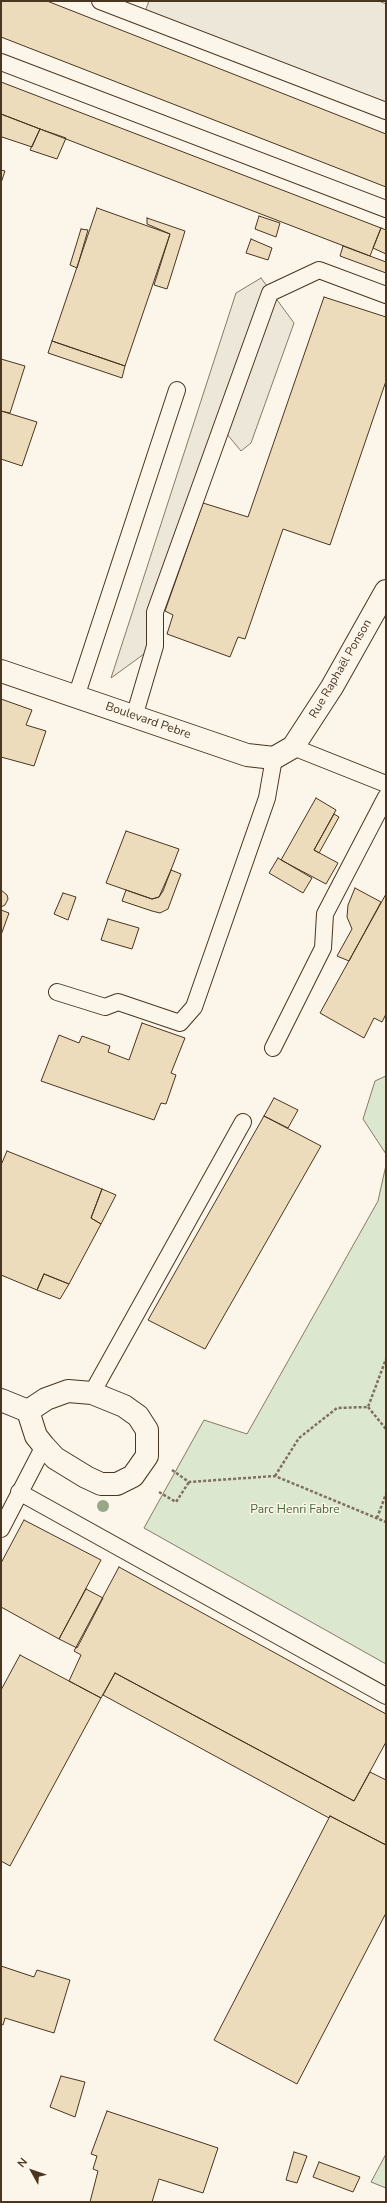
<!DOCTYPE html>
<html>
<head>
<meta charset="utf-8">
<style>
  body { margin:0 }
  #map { position:relative; width:387px; height:2203px; overflow:hidden; background:#fbf6e9; font-family:"Nunito Sans",sans-serif }
  canvas { display:block }
  .frame { position:absolute; inset:0; border:2px solid #4a3520; pointer-events:none }
  .north { position:absolute; left:12px; top:2151px; width:40px; height:40px; -webkit-text-stroke:3px #fbf6e9; paint-order:stroke; rotate:310deg; font-size:11px; font-weight:700; line-height:16px; text-align:center; color:#4a3520 }
  .north::after { content:''; display:block; margin:auto; width:14px; height:18px; background:#4a3520; clip-path:polygon(50% 0,100% 100%,50% 72%,0 100%) }
</style>
</head>
<body>
<div id="map">
<canvas width="387" height="2203"></canvas>
<div class="frame"></div>
<div class="north">N</div>
</div>
<script>
const c = document.querySelector('canvas').getContext('2d');
c.lineJoin = 'round';
function fillPath(path, color) {
  c.fillStyle = color;
  c.fill(path, 'evenodd');
}
function poly(rows) {
  const path = new Path2D();
  for (const r of rows) {
    path.moveTo(r[0], r[1]);
    for (let i = 2; i < r.length; i += 2) path.lineTo(r[i], r[i + 1]);
  }
  return path;
}
function strokePath(path, color, width, dash) {
  c.strokeStyle = color;
  c.lineWidth = width;
  c.lineCap = dash ? 'butt' : 'round';
  c.setLineDash(dash || []);
  c.stroke(path);
}
function label(font, color, halo, rows, align = 'center') {
  c.font = font + ' "Nunito Sans",sans-serif';
  c.lineWidth = 3;
  c.setLineDash([]);
  c.textBaseline = 'middle';
  c.strokeStyle = halo;
  c.fillStyle = color;
  for (const [text, x, y, turn = 0] of rows) {
    c.save();
    c.translate(x, y);
    c.rotate((+turn || 0) * Math.PI / 180);
    c.textAlign = isNaN(turn) ? turn : align;
    if (halo) c.strokeText(text, 0, 0);
    c.fillText(text, 0, 0);
    c.restore();
  }
}
const green = poly([
  [386,1076,386,1154,363,1119,375,1081,386,1076],
  [386,1165,386,1664,144,1528,204,1420,247,1434,378,1201,386,1165],
  [386,2154,386,2188,371,2182,386,2154]
]);
fillPath(green, '#dce7d0');
strokePath(green, '#887966', 1);
const parking = poly([
  [149,1,379,1,386,4,386,111,143,17,149,1],
  [261,278,294,323,251,443,241,451,221,427,155,612,155,646,111,678,236,293,261,278]
]);
fillPath(parking, '#ede7d9');
strokePath(parking, '#887966', 1);
const building = poly([
  [1,1,47,1,386,134,386,187,1,37,1,1],
  [1,82,381,228,370,256,1,114,1,82],
  [1,114,40,129,32,147,2,137,1,140,1,114],
  [40,129,66,138,57,159,30,150,40,129],
  [1,170,5,171,1,183,1,170],
  [97,208,170,234,125,366,52,341,97,208],
  [259,216,280,223,276,237,255,229,259,216],
  [147,218,185,231,167,289,154,285,170,234,147,224,147,218],
  [381,228,386,230,386,254,373,248,381,228],
  [81,229,88,230,77,268,70,265,81,229],
  [251,239,272,248,268,260,246,253,251,239],
  [343,246,386,262,386,273,340,256,343,246],
  [324,297,386,317,386,381,330,545,283,529,245,639,238,637,230,657,167,634,173,615,165,611,203,503,248,517,324,297],
  [52,341,125,366,122,378,48,353,52,341],
  [1,359,25,366,10,413,1,411,1,359],
  [1,411,37,422,22,466,1,459,1,411],
  [1,699,32,710,26,725,46,731,34,766,1,757,1,699],
  [316,798,336,810,314,850,338,863,326,884,281,860,316,798],
  [334,814,339,817,319,853,314,850,334,814],
  [126,831,179,849,163,891,159,897,152,899,106,883,126,831],
  [278,858,312,878,303,893,269,873,278,858],
  [171,870,181,874,168,909,160,913,152,911,122,901,126,890,152,899,159,897,171,870],
  [355,888,381,902,349,961,337,956,352,929,347,917,348,905,355,888],
  [1,890,7,895,8,899,5,905,1,907,1,890],
  [63,893,76,897,68,920,54,914,63,893],
  [386,894,386,1014,382,1022,374,1018,364,1038,320,1013,386,894],
  [1,910,9,913,1,935,1,910],
  [108,919,139,928,132,949,101,940,108,919],
  [142,1023,185,1038,171,1073,176,1075,166,1104,161,1103,154,1120,41,1081,59,1035,79,1043,82,1036,110,1046,108,1052,129,1060,142,1023],
  [274,1098,298,1110,288,1128,264,1116,274,1098],
  [264,1116,321,1146,205,1349,148,1320,264,1116],
  [7,1151,102,1189,91,1218,101,1224,69,1284,44,1274,37,1290,1,1275,1,1165,7,1151],
  [102,1189,116,1195,101,1224,91,1218,102,1189],
  [44,1274,69,1284,60,1299,37,1290,44,1274],
  [24,1520,101,1560,59,1639,1,1607,1,1563,24,1520],
  [119,1567,386,1714,386,1742,354,1801,115,1673,101,1698,69,1681,81,1655,74,1651,119,1567],
  [86,1589,103,1598,77,1648,59,1639,86,1589],
  [20,1655,101,1698,10,1866,1,1861,1,1690,20,1655],
  [115,1673,354,1801,370,1772,386,1780,386,1845,330,1816,329,1818,103,1695,115,1673],
  [330,1816,386,1845,386,1913,297,2084,214,2040,330,1816],
  [1,1966,34,1977,37,1970,70,1980,54,2033,5,2018,3,2025,1,2024,1,1966],
  [61,2076,85,2082,75,2117,50,2107,61,2076],
  [107,2111,218,2148,203,2193,159,2179,152,2202,90,2202,98,2171,93,2169,97,2156,91,2154,107,2111],
  [294,2152,307,2156,297,2183,286,2180,294,2152],
  [319,2162,360,2177,353,2192,313,2177,319,2162]
]);
fillPath(building, '#ecdcbc');
strokePath(building, '#4a3520', 1);
const service = poly([
  [100,1,386,111],
  [1,62,386,209],
  [76,697,177,390],
  [134,717,155,646,155,612,270,293,319,270,386,295],
  [293,747,386,784],
  [57,992,105,1007,118,1002,180,1023,194,1007,267,798,274,758],
  [273,1048,323,948,325,914,386,797],
  [92,1393,243,1122],
  [19,1492,386,1696],
  [1,1529,44,1446]
]);
const minor = poly([
  [1,671,247,755,274,758,293,747,332,687,386,591],
  [68,1391,92,1393,124,1406,138,1416,147,1430,147,1456,133,1476,117,1484,101,1484,86,1477,55,1458,44,1446,36,1436,28,1411,46,1399,68,1391],
  [1,1400,28,1411]
]);
strokePath(service, '#4a3520', 18);
strokePath(minor, '#4a3520', 24);
strokePath(poly([
  [368,1407,386,1429],
  [172,1470,189,1482,275,1476,386,1522],
  [275,1476,299,1438,337,1408,368,1407,386,1359],
  [159,1492,176,1502,189,1482],
  [377,1518,386,1494]
]), '#7f6f5c', 2.5, [3, 2]);
strokePath(service, '#fbf6e9', 16);
strokePath(minor, '#fbf6e9', 22);
c.fillStyle = '#96a887';
for (const [x, y] of [
  [103,1506]
]) {
  c.beginPath();
  c.arc(x, y, 6, 0, 2 * Math.PI);
  c.fill();
}
label('12px', '#4a3520', '#fbf6e9', [
  ["Rue Raphaël Ponson",341,669,-60],
  ["Boulevard Pebre",148,721,19]
]);
label('12px', '#436837', '#fbf6e9', [
  ["Parc Henri Fabre",295,1510]
]);
</script>
</body>
</html>
